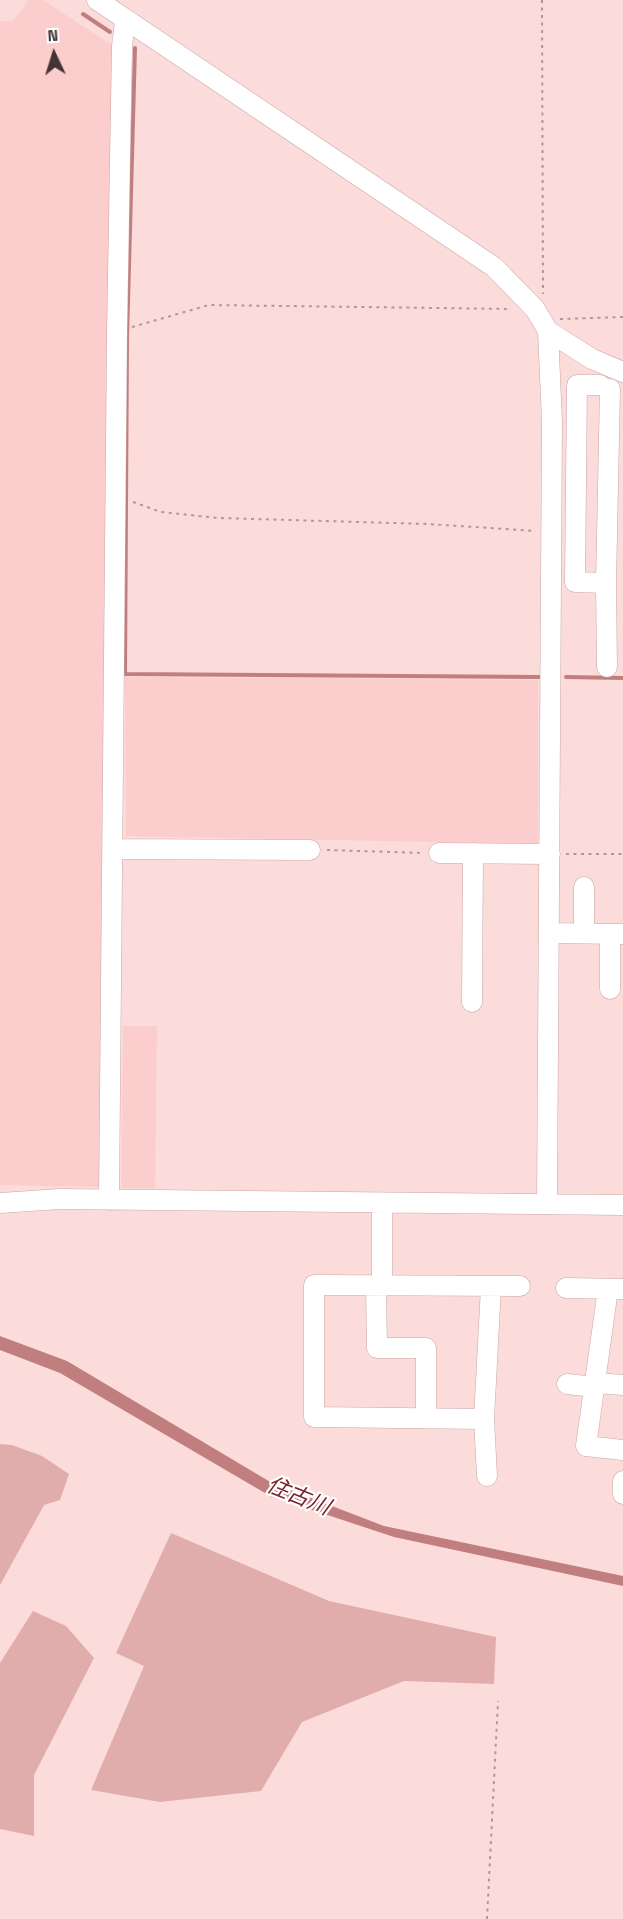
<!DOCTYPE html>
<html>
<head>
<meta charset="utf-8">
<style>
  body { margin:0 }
  #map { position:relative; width:623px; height:1919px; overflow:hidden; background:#fbdcdb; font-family:"Space Grotesk",sans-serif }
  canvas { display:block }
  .north { position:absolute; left:24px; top:24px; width:60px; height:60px; -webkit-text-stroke:4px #fff; paint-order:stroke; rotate:356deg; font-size:16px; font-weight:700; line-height:24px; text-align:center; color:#443535 }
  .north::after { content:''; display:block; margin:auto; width:21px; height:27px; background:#443535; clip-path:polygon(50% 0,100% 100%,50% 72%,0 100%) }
</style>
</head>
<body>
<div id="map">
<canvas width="623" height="1919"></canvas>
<div class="north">N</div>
</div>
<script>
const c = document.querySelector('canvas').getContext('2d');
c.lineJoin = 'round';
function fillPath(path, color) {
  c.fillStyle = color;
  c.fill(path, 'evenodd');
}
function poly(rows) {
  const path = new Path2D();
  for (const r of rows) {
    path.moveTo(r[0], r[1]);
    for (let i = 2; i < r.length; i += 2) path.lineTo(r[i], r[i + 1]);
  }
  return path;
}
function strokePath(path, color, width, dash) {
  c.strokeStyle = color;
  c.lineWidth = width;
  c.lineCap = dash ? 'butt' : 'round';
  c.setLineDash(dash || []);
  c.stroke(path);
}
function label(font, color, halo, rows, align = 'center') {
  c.font = font + ' "Space Grotesk","Noto Sans JP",sans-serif';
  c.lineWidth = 4.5;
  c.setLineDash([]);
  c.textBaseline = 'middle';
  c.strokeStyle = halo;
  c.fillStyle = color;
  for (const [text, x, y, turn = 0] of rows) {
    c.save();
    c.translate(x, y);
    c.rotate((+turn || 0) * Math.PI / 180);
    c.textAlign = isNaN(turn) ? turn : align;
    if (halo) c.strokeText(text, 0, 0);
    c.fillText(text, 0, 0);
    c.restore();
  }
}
fillPath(poly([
  [28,0,43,0,112,45,115,84,101,1187,0,1185,0,21,13,21],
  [125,677,538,680,538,844,126,836],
  [123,1026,157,1026,155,1188,121,1188]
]), '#fbcdcc');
fillPath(poly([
  [0,1444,12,1445,42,1456,69,1474,60,1500,44,1505,0,1585],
  [171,1533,329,1601,496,1637,494,1684,404,1681,302,1722,261,1791,160,1802,91,1790,144,1666,116,1653],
  [33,1611,66,1626,94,1658,34,1775,34,1836,0,1829,0,1663]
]), '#e0adac');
fillPath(poly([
  [0,1336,67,1361,272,1483,384,1526,623,1576,623,1586,394,1537,270,1496,60,1373,0,1350]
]), '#c07f7e');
strokePath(poly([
  [83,14,110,32],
  [135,48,127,338,125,674,539,677],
  [566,677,623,678]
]), '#c07f7e', 4);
const minor = poly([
  [97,0,494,267,535,309,548,331,552,422,547,1203],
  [548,331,592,359,623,372],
  [600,385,577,385,575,582,606,583,607,667],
  [606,583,610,389],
  [113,849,310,850],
  [439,853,550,854],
  [549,933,623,934],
  [584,933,584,887],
  [610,989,610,934],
  [472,1002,473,853],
  [109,1200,117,332,122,46,125,21],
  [0,1203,60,1199,623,1205],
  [376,1285,377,1348,426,1348,426,1418],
  [382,1285,382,1203],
  [491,1287,484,1419,314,1417,314,1285,520,1286],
  [566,1288,623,1289],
  [608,1289,586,1446,623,1450],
  [595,1383,623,1385],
  [567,1384,595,1387],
  [484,1419,487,1476],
  [623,1481,623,1494]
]);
strokePath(minor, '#caa6a4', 21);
strokePath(poly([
  [542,0,543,294],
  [560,319,623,317],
  [132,327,209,305,511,309],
  [133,502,161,512,219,518,428,524,535,531],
  [327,850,424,853],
  [566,854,623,854],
  [487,1919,498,1701]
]), '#b09897', 2, [3, 4.5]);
strokePath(minor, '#fff', 20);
label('italic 22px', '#77272c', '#fff', [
  ["住古川",298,1497,22]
]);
</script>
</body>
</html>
